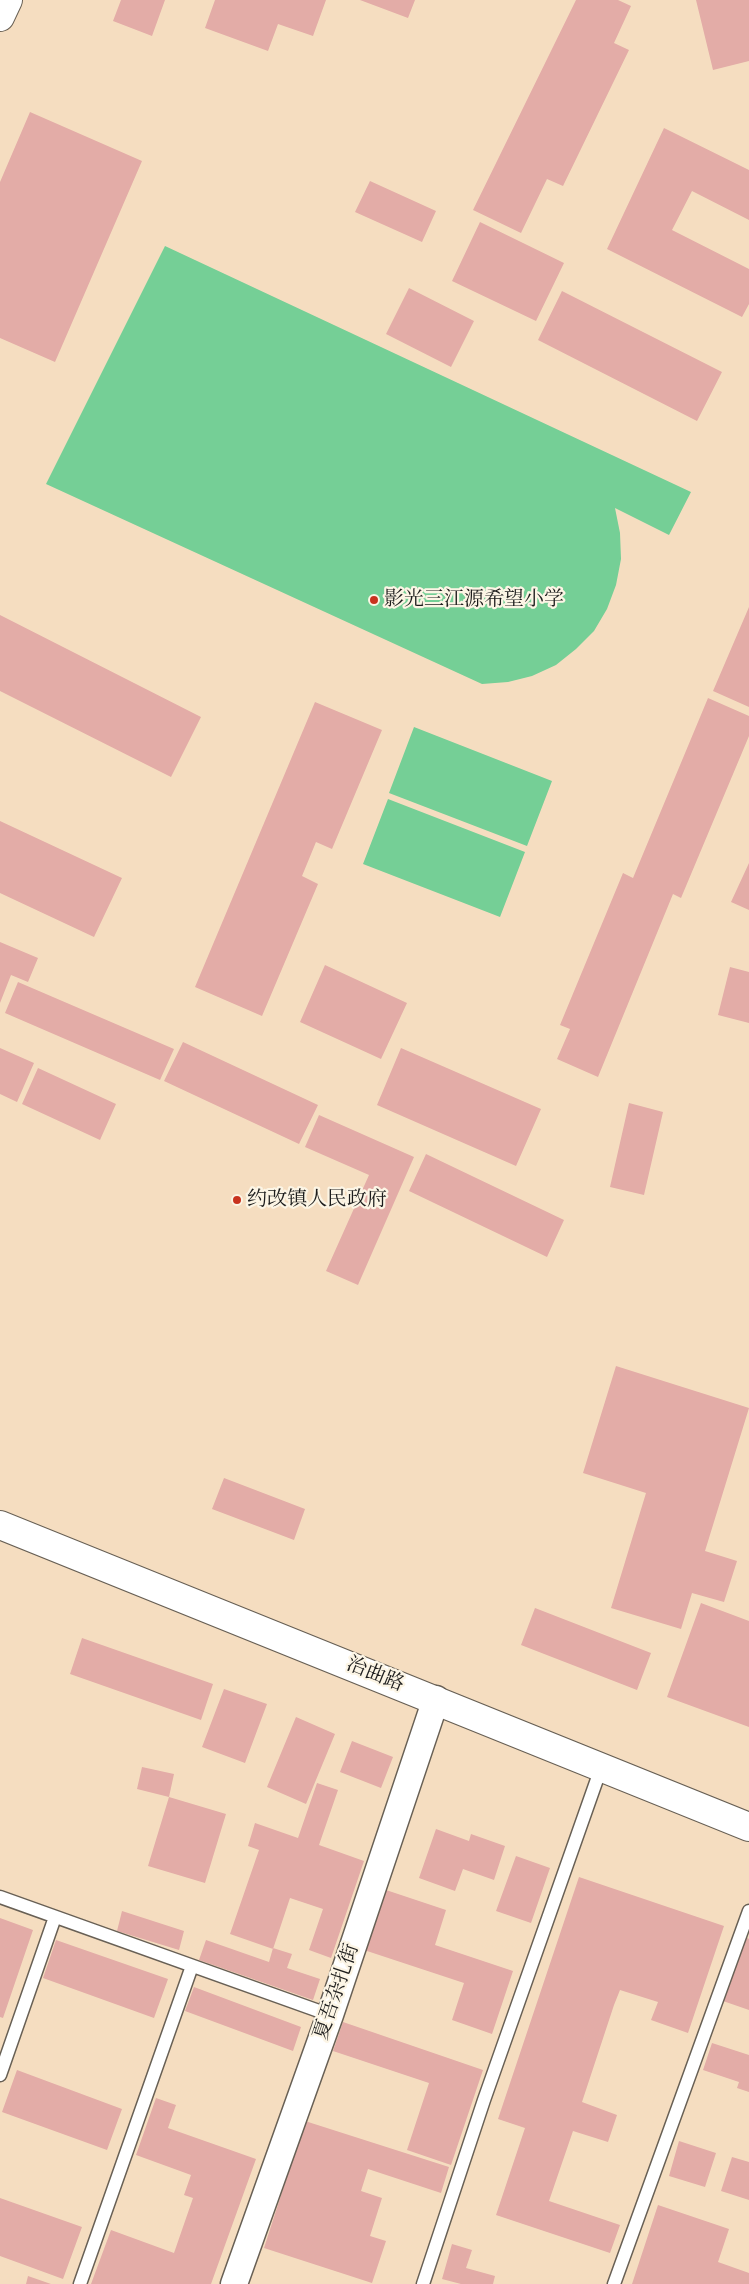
<!DOCTYPE html>
<html>
<head>
<meta charset="utf-8">
<style>
  body { margin:0 }
  canvas { display:block; background:#f5ddc0 }
</style>
</head>
<body>
<canvas width="749" height="2284"></canvas>
<script>
const c = document.querySelector('canvas').getContext('2d');
c.lineJoin = 'round';
function fillPath(path, color) {
  c.fillStyle = color;
  c.fill(path, 'evenodd');
}
function poly(rows) {
  const path = new Path2D();
  for (const r of rows) {
    path.moveTo(r[0], r[1]);
    for (let i = 2; i < r.length; i += 2) path.lineTo(r[i], r[i + 1]);
  }
  return path;
}
function strokePath(path, color, width, dash) {
  c.strokeStyle = color;
  c.lineWidth = width;
  c.lineCap = dash ? 'butt' : 'round';
  c.setLineDash(dash || []);
  c.stroke(path);
}
function label(font, color, halo, rows, align = 'center') {
  c.font = font + ' Alegreya,"Noto Serif SC",serif';
  c.lineWidth = 4.5;
  c.setLineDash([]);
  c.textBaseline = 'middle';
  c.strokeStyle = halo;
  c.fillStyle = color;
  for (const [text, x, y, turn = 0] of rows) {
    c.save();
    c.translate(x, y);
    c.rotate((+turn || 0) * Math.PI / 180);
    c.textAlign = isNaN(turn) ? turn : align;
    if (halo) c.strokeText(text, 0, 0);
    c.fillText(text, 0, 0);
    c.restore();
  }
}
fillPath(poly([
  [165,246,691,492,669,535,615,508,620,533,621,559,616,585,607,609,594,631,576,649,556,665,532,676,508,682,482,684,46,484],
  [414,727,552,781,527,846,389,793],
  [388,799,525,852,500,917,363,864]
]), '#75cf96');
fillPath(poly([
  [121,0,165,0,152,36,113,21],
  [215,0,326,0,313,36,278,24,268,51,205,28],
  [360,0,415,0,408,18],
  [576,0,618,0,631,6,614,43,629,50,563,186,547,179,521,233,473,210],
  [696,0,749,0,749,61,713,70],
  [30,112,142,161,55,362,0,338,0,182],
  [664,128,749,170,749,220,692,191,672,230,749,269,749,304,742,317,607,249],
  [370,181,436,211,422,242,355,212],
  [480,222,564,263,536,321,452,281],
  [409,288,474,321,451,367,386,334],
  [562,291,722,372,697,421,538,340],
  [749,607,749,707,713,691],
  [0,615,201,717,171,777,0,691],
  [708,698,749,716,749,736,681,898,673,894,598,1077,557,1059,570,1029,560,1025,623,873,633,878],
  [315,702,382,730,332,849,316,842,302,876,318,884,262,1016,195,987],
  [0,821,122,878,94,937,0,893],
  [749,863,749,910,731,902],
  [0,942,38,958,28,982,11,975,0,1003],
  [325,965,407,1003,381,1059,300,1022],
  [730,967,749,972,749,1023,718,1015],
  [18,982,174,1049,160,1080,5,1013],
  [183,1042,318,1105,299,1144,164,1081],
  [0,1048,34,1063,17,1102,0,1094],
  [401,1048,541,1109,516,1166,377,1105],
  [38,1068,116,1104,100,1140,22,1104],
  [629,1103,663,1112,644,1195,610,1187],
  [319,1115,414,1157,358,1285,326,1271,369,1175,305,1147],
  [426,1154,564,1220,547,1257,409,1191],
  [616,1366,749,1408,705,1551,737,1561,724,1602,692,1593,681,1629,611,1608,646,1493,583,1473],
  [224,1478,305,1509,294,1540,212,1509],
  [701,1603,749,1621,749,1727,667,1697],
  [535,1608,651,1653,637,1690,521,1645],
  [82,1638,213,1684,201,1720,70,1674],
  [224,1689,267,1704,245,1763,202,1747],
  [296,1717,335,1734,306,1804,267,1787],
  [352,1741,393,1757,381,1788,340,1772],
  [142,1767,174,1774,169,1797,226,1814,205,1883,148,1866,169,1797,137,1789],
  [317,1783,338,1790,319,1845,364,1861,331,1958,309,1950,323,1909,290,1898,273,1949,230,1934,259,1850,248,1846,255,1823,298,1838],
  [436,1829,469,1841,471,1834,505,1846,494,1880,463,1869,455,1891,419,1878],
  [516,1856,550,1868,531,1923,496,1911],
  [579,1877,724,1926,688,2033,651,2020,658,2002,620,1990,614,2005,582,2102,617,2115,608,2142,573,2131,549,2201,620,2225,610,2253,496,2215,525,2128,498,2119],
  [383,1889,446,1910,435,1945,513,1971,492,2034,452,2020,464,1983,364,1950],
  [122,1911,184,1931,179,1950,117,1931],
  [0,1918,33,1930,3,2018,0,2017],
  [746,1937,749,1939,749,2010,723,2001],
  [56,1940,168,1979,154,2018,43,1978],
  [206,1940,269,1962,273,1948,292,1954,287,1968,320,1979,313,2000,199,1960],
  [194,1987,301,2027,293,2051,185,2011],
  [343,2022,483,2070,451,2165,407,2150,429,2083,333,2051],
  [712,2043,749,2055,749,2092,737,2088,739,2082,703,2070],
  [17,2070,122,2109,107,2150,2,2112],
  [156,2098,176,2105,168,2128,256,2159,211,2284,91,2284,111,2230,174,2253,193,2198,184,2195,191,2175,136,2155],
  [305,2121,449,2167,441,2193,368,2169,361,2191,382,2198,370,2236,386,2241,372,2283,264,2248],
  [679,2141,716,2153,705,2187,669,2176],
  [732,2157,749,2162,749,2200,721,2191],
  [0,2198,82,2227,63,2279,0,2256],
  [658,2205,729,2229,718,2262,749,2273,749,2284,632,2284],
  [452,2244,472,2250,466,2268,495,2276,493,2284,461,2284,442,2279],
  [28,2276,51,2284,26,2284]
]), '#e3aca7');
const lane = poly([
  [0,1897,330,2015],
  [0,2075,55,1917],
  [80,2284,192,1966],
  [423,2284,484,2100,601,1768],
  [614,2284,749,1911]
]);
const street = poly([
  [234,2284,330,2015,436,1699]
]);
const secondary = poly([
  [0,17,8,0],
  [0,1525,749,1827]
]);
strokePath(lane, '#686055', 15);
strokePath(street, '#686055', 29);
strokePath(secondary, '#686055', 30);
strokePath(lane, '#fff', 12);
strokePath(street, '#fff', 26);
strokePath(secondary, '#fff', 28);
for (const [x, y, r, color] of [
  [374,600,5,"#c8321e"],
  [237,1200,5,"#c8321e"]
]) {
  const dot = new Path2D();
  dot.arc(x, y, r, 0, 2 * Math.PI);
  c.fillStyle = color;
  c.fill(dot);
  strokePath(dot, '#fcf5e5', 2);
}
label('20px', '#1c1c1c', '#fcf5e5', [
  ["影光三江源希望小学",384,600],
  ["约改镇人民政府",247,1200]
], 'left');
label('20px', '#1c1c1c', '#fcf5e5', [
  ["治曲路",375,1675,22],
  ["夏吾杂扎街",337,1992,-71]
]);
</script>
</body>
</html>
